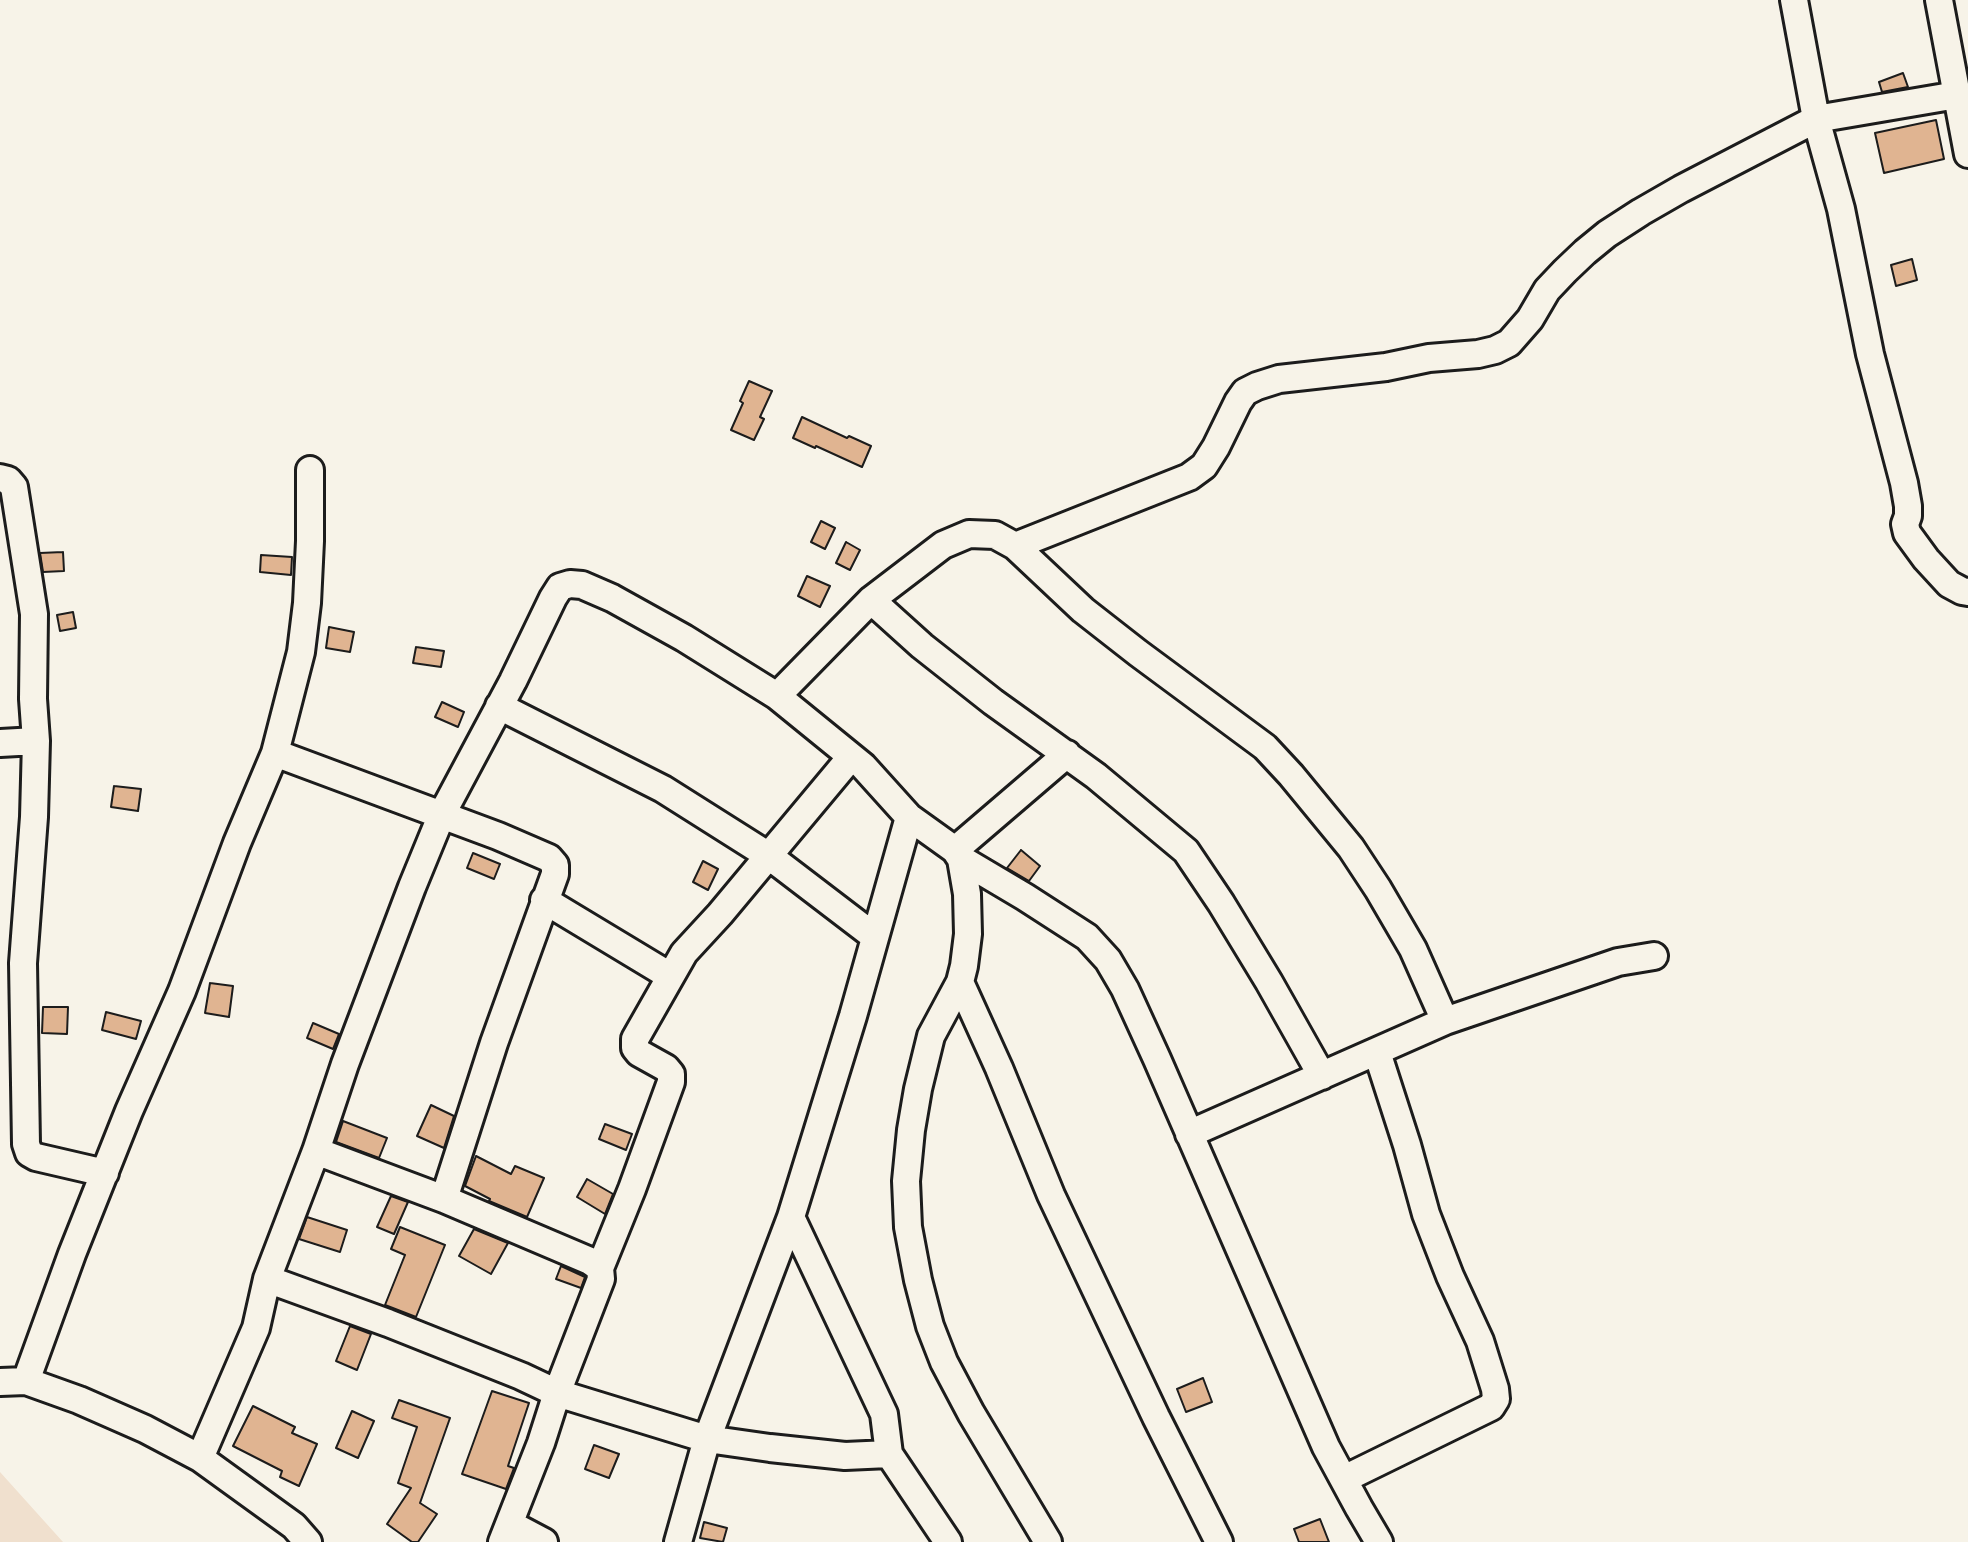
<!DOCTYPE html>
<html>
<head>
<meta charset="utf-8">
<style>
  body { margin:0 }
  canvas { display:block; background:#f7f3e8 }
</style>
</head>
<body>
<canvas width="1968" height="1542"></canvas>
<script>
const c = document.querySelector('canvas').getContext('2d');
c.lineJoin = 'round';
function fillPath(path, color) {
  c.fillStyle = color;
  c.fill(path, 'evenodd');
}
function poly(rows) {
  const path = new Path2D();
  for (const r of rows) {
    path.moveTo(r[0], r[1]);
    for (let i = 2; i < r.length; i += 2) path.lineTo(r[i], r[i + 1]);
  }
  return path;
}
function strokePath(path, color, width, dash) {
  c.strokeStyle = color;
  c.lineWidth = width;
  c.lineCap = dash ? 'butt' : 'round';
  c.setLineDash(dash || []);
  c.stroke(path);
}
fillPath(poly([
  [0,1472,63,1542,0,1542]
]), '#f0e0ce');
const building = poly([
  [1903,73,1908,87,1882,92,1879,82,1903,73],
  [1936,120,1944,159,1884,173,1875,133,1936,120],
  [1912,259,1917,280,1896,286,1891,265,1912,259],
  [749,381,772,391,760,417,764,419,754,440,731,430,743,403,740,401,749,381],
  [802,417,847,438,849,436,871,446,862,467,816,446,815,448,793,438,802,417],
  [821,521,835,528,825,549,811,542,821,521],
  [846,542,860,550,850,570,836,563,846,542],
  [63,552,64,571,43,572,40,553,63,552],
  [261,555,292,557,291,575,260,572,261,555],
  [807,576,830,586,820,607,798,596,807,576],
  [73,612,76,628,60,631,57,615,73,612],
  [329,627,354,632,350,652,326,648,329,627],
  [416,647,444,651,441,667,413,663,416,647],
  [442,702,464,712,458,727,435,717,442,702],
  [114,786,141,789,138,811,111,807,114,786],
  [1021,850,1040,866,1029,881,1007,868,1021,850],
  [473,853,500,864,494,879,467,868,473,853],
  [703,861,718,869,708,890,693,882,703,861],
  [210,983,233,986,229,1017,205,1013,210,983],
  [43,1007,68,1007,67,1034,42,1033,43,1007],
  [106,1012,141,1021,136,1039,102,1030,106,1012],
  [313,1023,339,1034,333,1049,307,1038,313,1023],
  [431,1105,454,1116,444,1148,417,1136,431,1105],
  [343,1121,387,1138,379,1158,336,1142,343,1121],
  [605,1124,632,1134,626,1150,599,1139,605,1124],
  [476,1156,511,1174,515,1166,544,1178,527,1217,489,1201,490,1199,465,1186,476,1156],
  [587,1179,613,1194,605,1214,577,1197,587,1179],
  [391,1196,408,1202,394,1234,377,1227,391,1196],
  [307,1217,347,1230,340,1252,299,1239,307,1217],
  [400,1227,445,1245,416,1317,385,1305,405,1255,391,1249,400,1227],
  [474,1229,508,1243,491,1274,459,1256,474,1229],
  [561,1266,585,1277,581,1288,556,1279,561,1266],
  [350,1326,371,1334,357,1370,336,1361,350,1326],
  [1203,1378,1212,1402,1186,1412,1177,1389,1203,1378],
  [492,1391,529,1403,508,1466,514,1468,506,1489,462,1474,492,1391],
  [399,1400,450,1418,420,1503,437,1514,418,1542,412,1542,387,1524,411,1488,398,1483,417,1427,392,1418,399,1400],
  [253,1406,295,1427,292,1433,317,1444,299,1486,280,1477,282,1471,233,1446,253,1406],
  [352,1411,374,1421,358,1458,336,1448,352,1411],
  [594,1445,619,1454,609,1478,585,1469,594,1445],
  [1320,1519,1329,1542,1299,1542,1294,1529,1320,1519],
  [704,1522,727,1528,723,1542,700,1538,704,1522]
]);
fillPath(building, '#e0b491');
strokePath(building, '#1c1c1c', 2);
const minor = poly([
  [1794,0,1816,119,1841,209,1870,354,1904,483,1908,506,1908,516,1905,524,1907,533,1926,559,1949,584,1962,591,1968,592],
  [1939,0,1968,154],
  [0,478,8,480,14,487,34,614,33,699,36,741,34,817,23,963,26,1144,29,1153,36,1157,105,1173],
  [1015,546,1189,477,1204,466,1216,447,1238,402,1245,392,1257,386,1279,379,1386,367,1429,358,1478,354,1495,350,1509,343,1530,319,1547,290,1565,271,1585,252,1607,234,1641,212,1681,189,1816,119,1957,95],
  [871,600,922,646,993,702,1096,776,1186,851,1221,903,1269,982,1322,1076],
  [777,696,871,600,943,545,969,534,995,535,1015,546,1083,610,1138,653,1265,747,1291,775,1351,848,1378,889,1413,949,1445,1021],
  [499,706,663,789,769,856,875,937],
  [0,743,36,741],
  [275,753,498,836,549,858,555,865,555,874,494,1043,444,1199],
  [955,850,1067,754],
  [961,859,967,894,968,934,964,966,960,982,931,1036,918,1089,911,1130,906,1181,908,1227,918,1280,930,1326,944,1362,971,1413,1048,1542],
  [544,900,670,976],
  [960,982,999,1068,1051,1195,1156,1417,1219,1542],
  [1189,1134,1445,1021,1618,962,1654,956],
  [316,1151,444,1199,590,1261,600,1268,601,1279,557,1393,541,1443,502,1542],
  [791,1217,884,1414,889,1454,948,1542],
  [600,1268,632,1189,671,1082,671,1074,666,1068,639,1053,635,1048,635,1039,684,953,720,914,851,757],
  [267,1279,388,1323,521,1376,557,1393,707,1439,770,1448,845,1456,889,1454],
  [26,1381,72,1254,129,1111,182,991,237,843,275,753,301,652,307,603,310,541,310,470],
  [0,1382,26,1381,79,1400,145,1429,200,1458,294,1526,308,1542],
  [200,1458,256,1328,267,1279,316,1151,345,1064,412,887,442,814,513,681,553,598,560,587,570,584,582,585,612,598,684,638,777,696,863,766,909,817,955,850,961,859,1025,897,1087,937,1108,960,1125,989,1157,1059,1326,1447,1359,1508,1379,1542],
  [1344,1479,1491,1407,1496,1399,1495,1389,1480,1341,1450,1276,1426,1214,1407,1145,1377,1052],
  [510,1524,544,1542],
  [678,1542,707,1439,791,1217,853,1016,909,817]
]);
strokePath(minor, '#1c1c1c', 32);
strokePath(minor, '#f7f3e8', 26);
</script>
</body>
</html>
